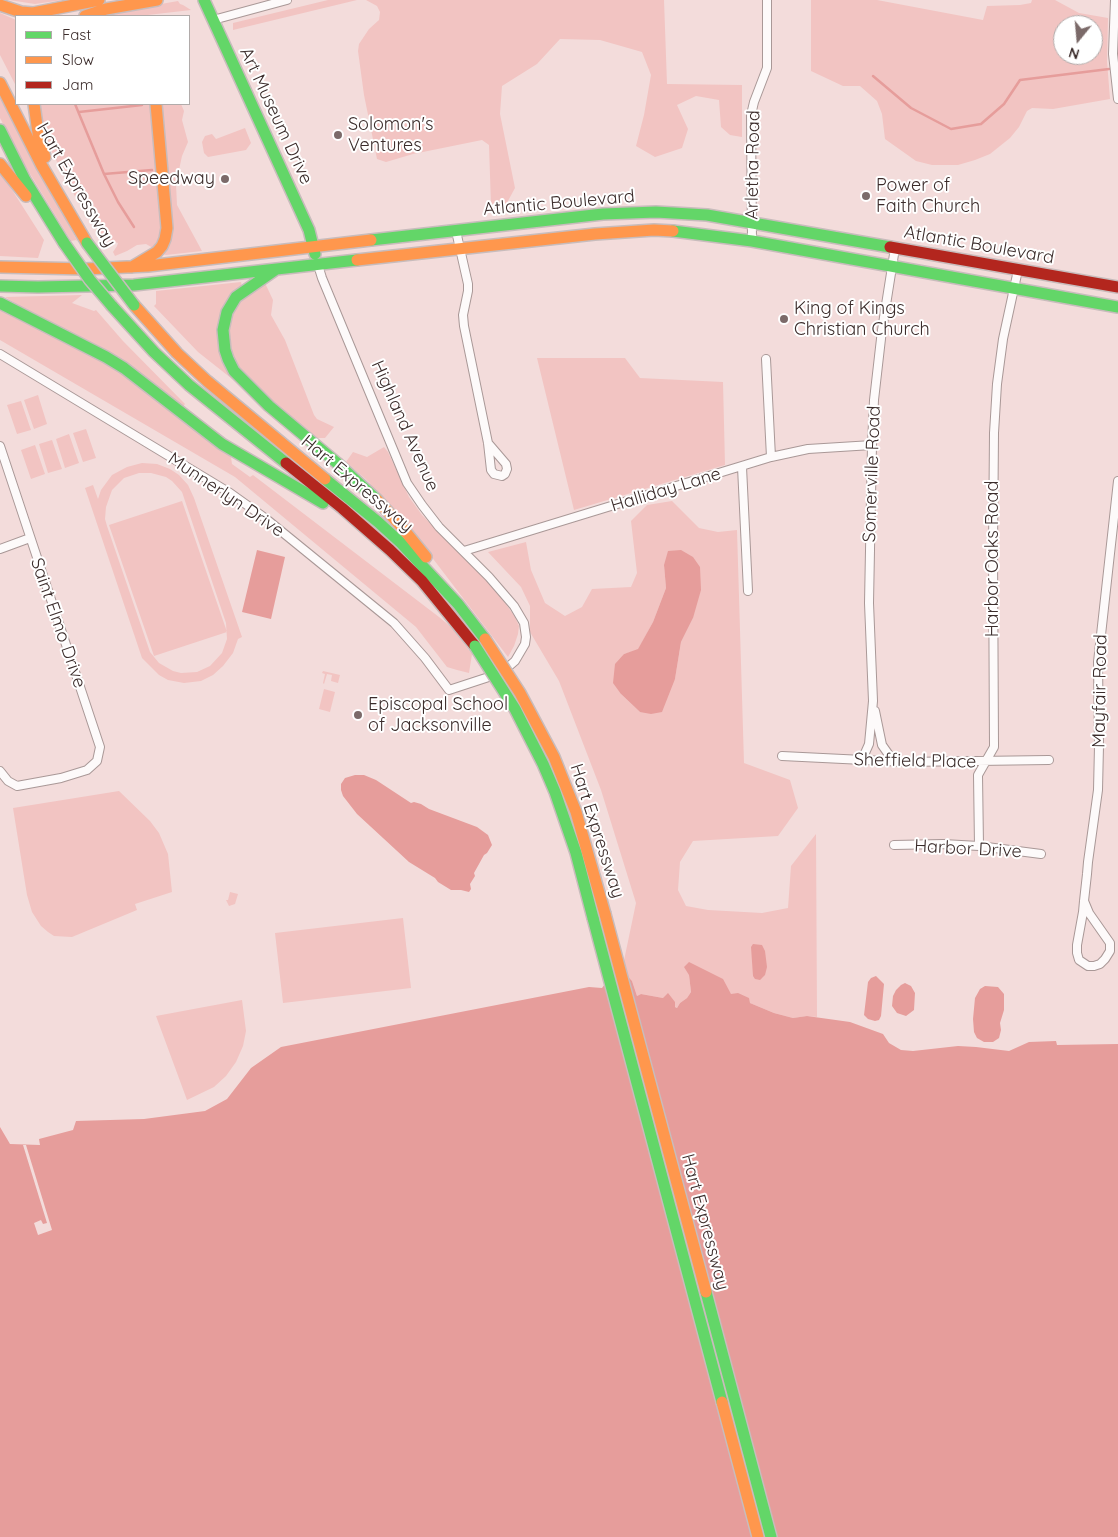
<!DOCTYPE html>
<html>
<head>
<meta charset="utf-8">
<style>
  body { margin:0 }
  #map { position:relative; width:1118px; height:1537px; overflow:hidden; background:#f3dcdb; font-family:Quicksand,sans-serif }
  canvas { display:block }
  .legend { position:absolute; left:15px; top:15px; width:175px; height:90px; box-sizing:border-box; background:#fff; border:1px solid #b1abaa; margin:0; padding:6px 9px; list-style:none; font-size:15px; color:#3b2c2b }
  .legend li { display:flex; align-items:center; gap:10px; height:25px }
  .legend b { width:25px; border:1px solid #b1abaa }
  .north { position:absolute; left:1053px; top:15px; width:50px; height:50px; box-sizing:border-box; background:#fff; border:1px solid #b1abaa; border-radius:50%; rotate:197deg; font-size:14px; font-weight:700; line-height:20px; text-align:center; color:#3b2c2b }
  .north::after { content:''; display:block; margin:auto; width:18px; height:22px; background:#7b6a69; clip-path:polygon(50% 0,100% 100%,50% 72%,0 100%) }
</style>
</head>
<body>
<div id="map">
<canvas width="1118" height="1537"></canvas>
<ul class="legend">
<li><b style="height:6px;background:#63d668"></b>Fast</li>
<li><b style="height:6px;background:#ff974d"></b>Slow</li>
<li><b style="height:6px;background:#b3261e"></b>Jam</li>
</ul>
<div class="north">N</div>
</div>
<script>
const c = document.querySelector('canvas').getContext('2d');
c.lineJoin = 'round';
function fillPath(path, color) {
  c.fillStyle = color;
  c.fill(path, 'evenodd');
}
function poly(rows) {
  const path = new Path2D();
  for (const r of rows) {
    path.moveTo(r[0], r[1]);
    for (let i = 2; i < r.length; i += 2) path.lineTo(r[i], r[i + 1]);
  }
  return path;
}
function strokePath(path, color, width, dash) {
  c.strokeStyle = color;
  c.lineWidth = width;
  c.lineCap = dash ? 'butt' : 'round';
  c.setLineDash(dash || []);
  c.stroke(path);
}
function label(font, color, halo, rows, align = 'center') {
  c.font = font + ' Quicksand,sans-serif';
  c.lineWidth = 4;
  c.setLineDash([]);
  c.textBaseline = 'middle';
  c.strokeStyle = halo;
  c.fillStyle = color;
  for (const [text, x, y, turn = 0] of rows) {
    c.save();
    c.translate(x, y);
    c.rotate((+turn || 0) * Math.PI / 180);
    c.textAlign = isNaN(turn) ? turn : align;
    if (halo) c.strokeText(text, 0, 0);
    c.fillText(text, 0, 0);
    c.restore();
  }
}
fillPath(poly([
  [9,0,63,0,35,4],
  [328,0,357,0,233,30,233,23],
  [366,0,664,0,667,84,742,85,742,137,730,135,721,127,719,100,696,96,677,105,688,129,682,148,655,157,636,146,644,115,651,75,642,52,600,40,560,39,537,64,502,86,500,114,515,188,503,210,497,212,491,205,489,145,482,140,413,154,386,162,377,159,364,95,358,51,359,44,369,29,379,20,380,12,377,6],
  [811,0,877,0,983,20,987,6,1020,5,1031,3,1032,0,1055,0,1079,13,1108,18,1107,61,1110,99,1053,109,1032,108,1027,111,1019,127,1010,138,990,154,975,160,958,165,932,165,916,161,885,139,882,114,877,101,860,86,843,86,811,71],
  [1063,25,1093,25,1093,55,1063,55],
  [178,1,180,4,183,5,191,10,139,16,98,16,110,13],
  [0,13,16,20,16,86,0,55],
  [0,98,78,242,76,240,71,241,24,164,0,118],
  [39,104,152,104,162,231,153,248,146,244,137,245,127,251,115,256,113,252,117,246,118,243,105,239,103,240,73,193,54,156,42,130],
  [159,104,181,104,184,111,182,120,188,142,182,156,176,184,177,205,202,251,166,255,161,254],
  [245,128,251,143,246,150,208,157,204,153,202,142,205,136,212,134,216,139],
  [0,171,44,240,38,258,0,256],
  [241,282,242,287,226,306,236,382,198,352,154,306,156,304,156,291],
  [265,283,273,300,271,315,285,340,314,415,317,419,334,427,325,438,312,438,240,371,227,342,235,306],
  [82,295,72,303,94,311,96,310,123,341,185,404,182,408,5,297],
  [0,308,110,365,231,457,232,464,250,477,253,475,439,617,451,627,472,654,469,673,457,670,447,667,416,627,235,477,0,340],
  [537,358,625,358,640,378,723,382,725,465,574,510],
  [38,395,47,424,34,429,24,400],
  [21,401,31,430,17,434,7,405],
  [86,429,96,458,83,462,73,433],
  [69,434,79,463,65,468,56,439],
  [52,440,62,469,48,473,39,444],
  [35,445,45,474,31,479,21,450],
  [384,447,388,452,409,497,422,515,496,590,515,617,519,626,518,634,514,646,508,657,421,543,371,488,370,483,346,462,353,452,367,457],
  [142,463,157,464,170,469,179,475,188,485,194,498,242,637,238,639,233,653,223,666,213,675,201,681,184,683,168,680,159,675,142,658,85,488,93,485,98,499,101,490,112,475,127,467],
  [139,473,151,473,166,477,172,481,182,492,226,623,227,639,222,653,210,666,197,672,181,673,173,671,159,663,150,652,107,526,105,519,106,507,112,490,124,478],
  [182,501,227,632,154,656,109,525],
  [672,501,699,528,718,532,737,530,744,763,790,780,798,808,778,836,693,841,680,862,678,890,686,906,708,910,762,913,788,908,791,866,816,834,817,1017,807,1016,793,1018,774,1013,750,1003,748,998,731,994,689,975,691,992,687,998,680,1003,677,1008,663,998,641,994,637,996,632,981,622,970,636,903,601,790,559,681,530,632,530,606,521,587,488,552,526,542,531,570,545,603,565,616,582,607,592,589,631,587,637,573,631,521,647,505],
  [664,565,693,618,681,642,675,679,640,712,621,694,624,654,638,650,653,622,666,588],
  [323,671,340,675,338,683,331,681,332,675,327,674,324,684,323,683,325,674,322,673],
  [324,689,335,692,330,712,319,709],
  [119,791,150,821,159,833,168,854,172,892,135,904,137,910,72,937,54,936,48,932,41,926,32,912,27,895,13,808],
  [230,892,238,894,235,904,229,906,226,900,228,900],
  [403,918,411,988,283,1003,275,933],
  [242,1000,246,1031,243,1046,236,1062,226,1076,214,1087,187,1100,156,1016]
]), '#f2c4c2');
fillPath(poly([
  [257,550,285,557,271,619,242,612],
  [681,550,693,557,700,567,701,590,693,618,681,642,675,679,662,712,651,714,640,712,621,694,613,683,615,664,624,654,638,649,653,622,666,588,664,565,668,551],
  [355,775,364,775,376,780,411,803,414,802,421,804,429,809,477,827,488,835,492,845,487,853,484,855,474,873,475,876,470,884,471,889,469,892,461,890,451,890,438,882,435,878,409,862,357,814,343,796,341,790,341,784,345,778],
  [753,944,762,945,765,951,767,967,765,975,760,980,755,979,753,976,751,947],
  [689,962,723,979,731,994,738,993,749,998,750,1003,774,1013,793,1018,807,1016,850,1022,883,1034,889,1043,901,1050,913,1051,958,1046,976,1047,1009,1051,1029,1042,1056,1041,1057,1045,1118,1044,1118,1537,0,1537,0,1127,10,1144,40,1145,39,1139,73,1130,76,1121,144,1119,205,1111,227,1099,251,1068,281,1047,589,987,602,988,611,976,622,970,632,981,637,996,641,994,663,998,668,993,675,1002,675,1007,677,1008,680,1003,687,998,691,992,689,975,684,967],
  [876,976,884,984,881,1016,879,1020,875,1021,868,1019,864,1015,868,982,871,978],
  [905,983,911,986,915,993,914,1010,906,1016,897,1013,892,1006,893,996,896,990,901,985],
  [985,986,998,987,1004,994,1004,1010,1000,1023,1001,1030,999,1038,993,1042,984,1042,977,1038,974,1032,973,1019,975,998,980,989]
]), '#e69d9b');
fillPath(poly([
  [23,1145,26,1145,52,1230,38,1235,34,1223,41,1220,43,1224,47,1223]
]), '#f3dcdb');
strokePath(poly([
  [873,76,911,108,951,129,981,124,1004,104,1020,80,1109,69],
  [75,104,104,174,118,202,134,227],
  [79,112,142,105],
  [104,174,152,170]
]), '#e69d9b', 2.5);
const street = poly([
  [1115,0,1113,54,1118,99],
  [213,20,287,0],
  [456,231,468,284,468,291,463,315,464,326,488,443,491,470,494,474,502,476,505,474,507,469,506,464,488,443],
  [752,241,751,115,754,102,767,68,767,0],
  [0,354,230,493,265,518,394,623,425,658,449,690,501,673,515,661,525,644,526,637,524,623,514,606,489,577,439,527,422,505,407,483,322,278,318,265],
  [766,359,771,457],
  [0,446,100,747,97,761,87,770,61,778,17,786,8,781,0,771],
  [742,467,748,591],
  [0,549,30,538],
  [464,551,771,457,808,449,872,445],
  [875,711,882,745,894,762],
  [782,756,904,762,1049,760],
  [859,760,865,753,869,744,873,701,869,603,872,445,874,400,882,330,895,248],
  [894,845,943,844,979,846,1041,854],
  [979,846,978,775,994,747,993,550,994,433,997,384,1003,339,1018,270],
  [1084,901,1089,913,1110,943,1110,951,1105,959,1100,964,1094,966,1088,966,1079,960,1077,953,1077,945,1083,912,1084,901,1087,874,1088,862,1098,790,1099,746,1098,662,1118,481]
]);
const fast = poly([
  [204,0,309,230,315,254],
  [0,130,25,180,64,243],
  [673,231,752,241,1118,307],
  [371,240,603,214,656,212,707,215,890,247],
  [275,270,236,297,227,312,223,330,225,350,228,359,234,371,269,406,337,463,377,500],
  [0,286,38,287,134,285,357,260],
  [0,303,106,357,124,368,222,444,323,503],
  [112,306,154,352,189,385,286,463],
  [325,479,378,522,401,543,458,604,485,639],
  [593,918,722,1402],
  [706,1292,771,1537]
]);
const slow = poly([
  [0,5,21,12,33,13,99,0],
  [85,16,106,9,157,0],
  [0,83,42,166,87,243],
  [34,104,38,133,45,157],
  [0,164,26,196],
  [357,260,595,234,654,230,673,231],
  [0,267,85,269,148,266,371,240],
  [132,267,157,252,162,246,165,239,167,228,156,104],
  [134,305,177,353,207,381,325,479],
  [377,500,400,525,426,557],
  [605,914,706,1292],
  [722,1402,758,1537]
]);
const jam = poly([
  [890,247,1118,287],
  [286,463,342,508,390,550,422,581,475,646]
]);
strokePath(street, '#a99897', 10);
strokePath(fast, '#c8bcbc', 14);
strokePath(slow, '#c8bcbc', 14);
strokePath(jam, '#c8bcbc', 14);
strokePath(street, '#fdfafa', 8);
strokePath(fast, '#63d668', 11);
strokePath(slow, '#ff974d', 11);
strokePath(jam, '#b3261e', 11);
const fastBridge = poly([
  [64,243,90,280,112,306],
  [87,243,134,305],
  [475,646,515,709,543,764,555,792,576,853,593,918]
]);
const slowBridge = poly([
  [485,639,520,693,554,757,576,812,605,914]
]);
strokePath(fastBridge, '#c8bcbc', 14, []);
strokePath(slowBridge, '#c8bcbc', 14, []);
strokePath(fastBridge, '#63d668', 11);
strokePath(slowBridge, '#ff974d', 11);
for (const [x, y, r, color] of [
  [338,135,5,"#7b6a69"],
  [225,179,5,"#7b6a69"],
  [866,196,5,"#7b6a69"],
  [784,319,5,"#7b6a69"],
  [358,715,5,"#7b6a69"]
]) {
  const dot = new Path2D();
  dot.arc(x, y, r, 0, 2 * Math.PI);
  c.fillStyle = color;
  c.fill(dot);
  strokePath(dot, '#fff', 2);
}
label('18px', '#3b2c2b', '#fff', [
  ["Art Museum Drive",276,116,65],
  ["Arletha Road",753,165,-89],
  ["Hart Expressway",76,185,60],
  ["Atlantic Boulevard",559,203,-5],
  ["Atlantic Boulevard",979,245,10],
  ["Highland Avenue",405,426,66],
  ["Somerville Road",872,474,-88],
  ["Hart Expressway",357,484,40],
  ["Halliday Lane",666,490,-17],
  ["Munnerlyn Drive",226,495,34],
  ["Harbor Oaks Road",993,559,-90],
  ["Saint Elmo Drive",58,623,71],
  ["Mayfair Road",1100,691,-89],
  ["Sheffield Place",915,761,1],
  ["Hart Expressway",597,831,72],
  ["Harbor Drive",968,849,3],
  ["Hart Expressway",705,1222,75]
]);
label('18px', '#3b2c2b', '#fff', [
  ["Solomon's",348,125],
  ["Ventures",348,146],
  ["Speedway",215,179,"right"],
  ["Power of",876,186],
  ["Faith Church",876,207],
  ["King of Kings",794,309],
  ["Christian Church",794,330],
  ["Episcopal School",368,705],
  ["of Jacksonville",368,726]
], 'left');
</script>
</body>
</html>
